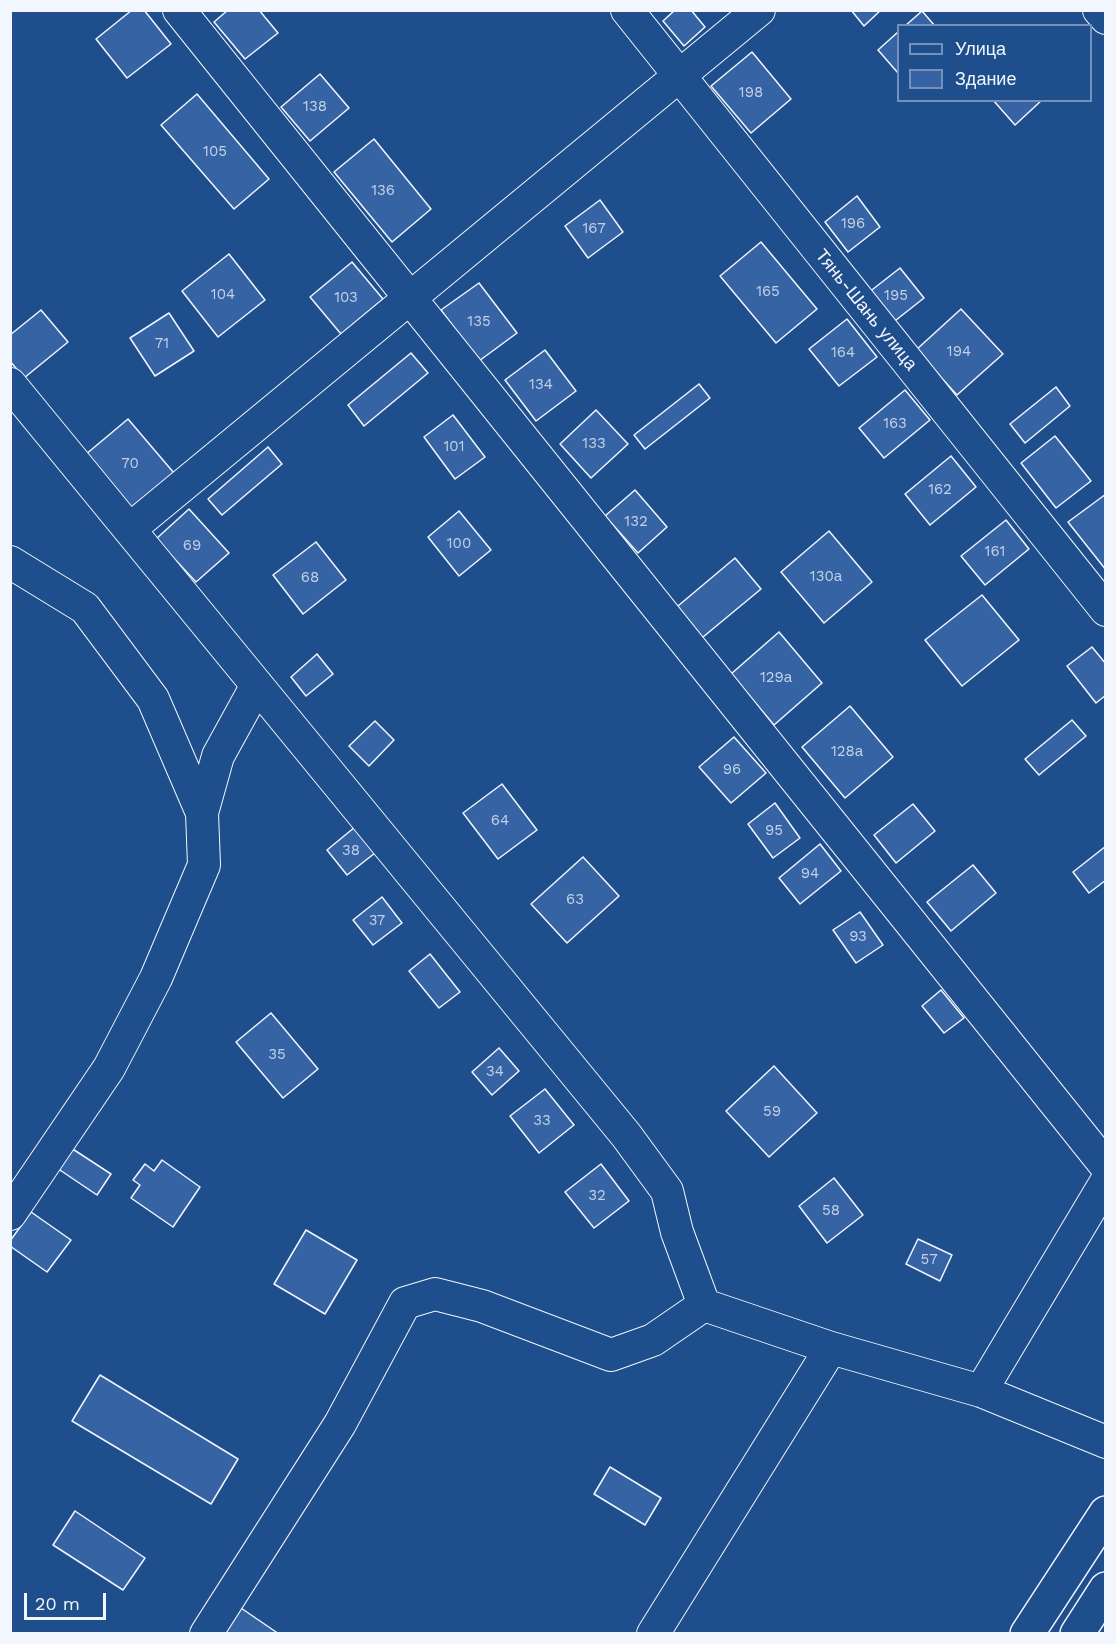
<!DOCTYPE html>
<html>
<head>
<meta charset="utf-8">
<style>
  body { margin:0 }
  #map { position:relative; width:1116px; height:1644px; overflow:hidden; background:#1f4e8c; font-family:"Work Sans",sans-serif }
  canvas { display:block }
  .frame { position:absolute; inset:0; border:12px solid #f2f6ff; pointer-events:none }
  .legend { position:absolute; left:897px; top:24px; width:195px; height:78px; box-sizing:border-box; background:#1f4e8c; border:2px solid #7391ba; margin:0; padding:8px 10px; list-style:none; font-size:18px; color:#f2f6ff }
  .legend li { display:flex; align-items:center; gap:12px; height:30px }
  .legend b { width:30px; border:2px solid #7391ba }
  .scale { position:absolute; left:24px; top:1593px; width:82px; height:27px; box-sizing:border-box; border:3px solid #f2f6ff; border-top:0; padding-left:8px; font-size:18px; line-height:21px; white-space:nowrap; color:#f2f6ff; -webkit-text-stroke:4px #1f4e8c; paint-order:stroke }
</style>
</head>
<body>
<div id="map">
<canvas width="1116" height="1644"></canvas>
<div class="frame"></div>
<ul class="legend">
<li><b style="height:8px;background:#1f4e8c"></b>Улица</li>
<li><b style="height:16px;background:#3563a3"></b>Здание</li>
</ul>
<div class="scale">20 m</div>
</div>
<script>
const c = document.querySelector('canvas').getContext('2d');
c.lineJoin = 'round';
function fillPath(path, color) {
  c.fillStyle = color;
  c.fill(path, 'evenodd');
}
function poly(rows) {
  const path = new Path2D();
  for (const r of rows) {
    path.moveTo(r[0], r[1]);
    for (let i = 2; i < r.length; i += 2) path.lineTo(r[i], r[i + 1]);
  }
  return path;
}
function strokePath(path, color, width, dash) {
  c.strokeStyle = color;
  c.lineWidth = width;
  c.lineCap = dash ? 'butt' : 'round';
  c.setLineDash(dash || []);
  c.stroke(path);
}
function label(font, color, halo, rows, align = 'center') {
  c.font = font + ' "Work Sans",sans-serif';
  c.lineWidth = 4.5;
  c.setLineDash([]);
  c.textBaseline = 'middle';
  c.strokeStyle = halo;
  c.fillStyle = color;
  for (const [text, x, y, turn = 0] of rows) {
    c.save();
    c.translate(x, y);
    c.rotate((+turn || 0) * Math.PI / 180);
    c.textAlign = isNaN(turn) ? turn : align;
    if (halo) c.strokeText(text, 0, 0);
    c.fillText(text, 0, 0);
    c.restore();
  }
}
const building = poly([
  [132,10,144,10,171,44,127,78,96,39,132,10],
  [228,10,259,10,278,33,245,59,214,22,228,10],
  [675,10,691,10,705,27,684,46,663,21,675,10],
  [851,10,881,10,864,26,851,10],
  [922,11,935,26,905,26,922,11],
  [898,32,898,73,878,50,898,32],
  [752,52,791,99,751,133,711,86,752,52],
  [320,74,349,108,310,141,281,107,320,74],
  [197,94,269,179,234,209,161,125,197,94],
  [993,100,1042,100,1015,125,993,100],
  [374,139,431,209,392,242,334,172,374,139],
  [857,196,880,227,848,252,825,222,857,196],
  [600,200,623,232,588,258,565,226,600,200],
  [761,242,817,309,776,343,720,276,761,242],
  [229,254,265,300,218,337,182,291,229,254],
  [352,262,383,299,341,334,310,297,352,262],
  [900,268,924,298,891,324,868,293,900,268],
  [479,283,517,333,479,361,441,310,479,283],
  [961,309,1003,354,957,395,916,350,961,309],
  [41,310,68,342,24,378,10,361,10,335,41,310],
  [169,313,194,351,155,376,130,338,169,313],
  [847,319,877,357,839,386,809,349,847,319],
  [545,350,576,391,536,421,505,380,545,350],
  [411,353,428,373,364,426,348,405,411,353],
  [699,384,710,398,645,449,634,435,699,384],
  [1056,387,1070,406,1025,443,1010,424,1056,387],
  [905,390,930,420,884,458,859,428,905,390],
  [596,410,628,444,591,478,560,444,596,410],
  [453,415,485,457,455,479,424,437,453,415],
  [128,419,174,473,131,509,85,455,128,419],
  [1055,436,1091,481,1056,508,1021,463,1055,436],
  [268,447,282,464,222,515,208,499,268,447],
  [951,456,976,487,930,525,905,494,951,456],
  [635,490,667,527,638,553,605,516,635,490],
  [1106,494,1106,570,1068,522,1106,494],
  [189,509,229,553,196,582,156,539,189,509],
  [459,511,491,550,459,576,428,537,459,511],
  [1006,520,1029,549,985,585,961,556,1006,520],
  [829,531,872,582,824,623,781,572,829,531],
  [316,542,346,580,303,614,273,575,316,542],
  [735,558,761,589,697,642,672,611,735,558],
  [982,595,1019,640,962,686,925,640,982,595],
  [779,632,822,683,774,725,731,674,779,632],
  [1092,647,1106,664,1106,695,1096,703,1067,666,1092,647],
  [317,654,333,674,306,696,291,677,317,654],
  [850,706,893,757,845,798,802,747,850,706],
  [1072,720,1086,736,1039,775,1025,759,1072,720],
  [375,721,394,740,369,766,349,746,375,721],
  [734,737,766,773,731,803,699,767,734,737],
  [502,784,537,830,498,859,463,813,502,784],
  [775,803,800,838,773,858,748,824,775,803],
  [913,804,935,831,896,863,874,835,913,804],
  [355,827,375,853,347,875,327,850,355,827],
  [820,844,841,871,800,904,779,878,820,844],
  [1106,846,1106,880,1089,893,1073,872,1106,846],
  [583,857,619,896,567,943,531,904,583,857],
  [973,865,996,893,951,931,927,902,973,865],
  [382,897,402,923,373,945,353,920,382,897],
  [860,912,883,945,856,963,833,930,860,912],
  [430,954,460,992,439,1008,409,971,430,954],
  [941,990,964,1018,944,1033,922,1006,941,990],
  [271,1013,318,1069,283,1098,236,1042,271,1013],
  [499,1048,519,1071,492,1095,472,1072,499,1048],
  [774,1066,817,1113,769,1157,726,1111,774,1066],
  [545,1089,574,1125,539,1153,510,1116,545,1089],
  [65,1144,111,1174,97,1195,51,1164,65,1144],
  [162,1160,200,1187,173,1227,131,1198,140,1185,133,1180,145,1164,154,1171,162,1160],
  [601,1164,629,1201,594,1228,565,1192,601,1164],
  [834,1178,863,1215,827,1243,799,1206,834,1178],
  [31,1212,71,1240,47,1272,10,1246,10,1241,31,1212],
  [306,1230,357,1260,325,1314,274,1284,306,1230],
  [918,1239,952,1255,940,1281,906,1264,918,1239],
  [100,1375,238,1459,211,1504,72,1421,100,1375],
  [610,1467,661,1498,645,1525,594,1494,610,1467],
  [75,1511,145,1558,123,1590,53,1545,75,1511],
  [238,1606,279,1634,220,1634,238,1606]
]);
fillPath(building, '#3563a3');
strokePath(building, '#f2f6ff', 1.5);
const minor = poly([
  [179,10,1106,1166],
  [627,10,1106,610],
  [1099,10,1106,18],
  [10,384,626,1135,667,1191,677,1232,704,1305],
  [130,529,759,10],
  [10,562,85,608,153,699,202,813,204,865,156,978,109,1068,10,1214],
  [202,813,218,756,257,685],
  [981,1391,1106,1182],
  [206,1634,340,1424,405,1303,435,1294,482,1306,611,1355,653,1340,704,1305,831,1348,981,1391,1106,1442],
  [653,1634,831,1348]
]);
const major = poly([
  [1027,1634,1106,1513],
  [1077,1634,1106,1589]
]);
strokePath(minor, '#f2f6ff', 34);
strokePath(major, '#f2f6ff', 36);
strokePath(minor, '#1f4e8c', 32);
strokePath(major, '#1f4e8c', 33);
label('15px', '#c3d1e8', null, [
  ["198",751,93],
  ["138",315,107],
  ["105",215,152],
  ["136",383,191],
  ["196",853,224],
  ["167",594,229],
  ["165",768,292],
  ["104",223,295],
  ["195",896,296],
  ["103",346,298],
  ["135",479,322],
  ["71",162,344],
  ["194",959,352],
  ["164",843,353],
  ["134",541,385],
  ["163",895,424],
  ["133",594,444],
  ["101",454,447],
  ["70",130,464],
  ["162",940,490],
  ["132",636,522],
  ["100",459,544],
  ["69",192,546],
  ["161",995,552],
  ["130а",826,577],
  ["68",310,578],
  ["129а",776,678],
  ["128а",847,752],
  ["96",732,770],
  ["64",500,821],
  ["95",774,831],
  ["38",351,851],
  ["94",810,874],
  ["63",575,900],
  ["37",377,921],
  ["93",858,937],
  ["35",277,1055],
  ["34",495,1072],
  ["59",772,1112],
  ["33",542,1121],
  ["32",597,1196],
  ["58",831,1211],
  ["57",929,1260]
]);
label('18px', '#f2f6ff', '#1f4e8c', [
  ["Тянь-Шань улица",866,310,51]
]);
</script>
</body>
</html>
